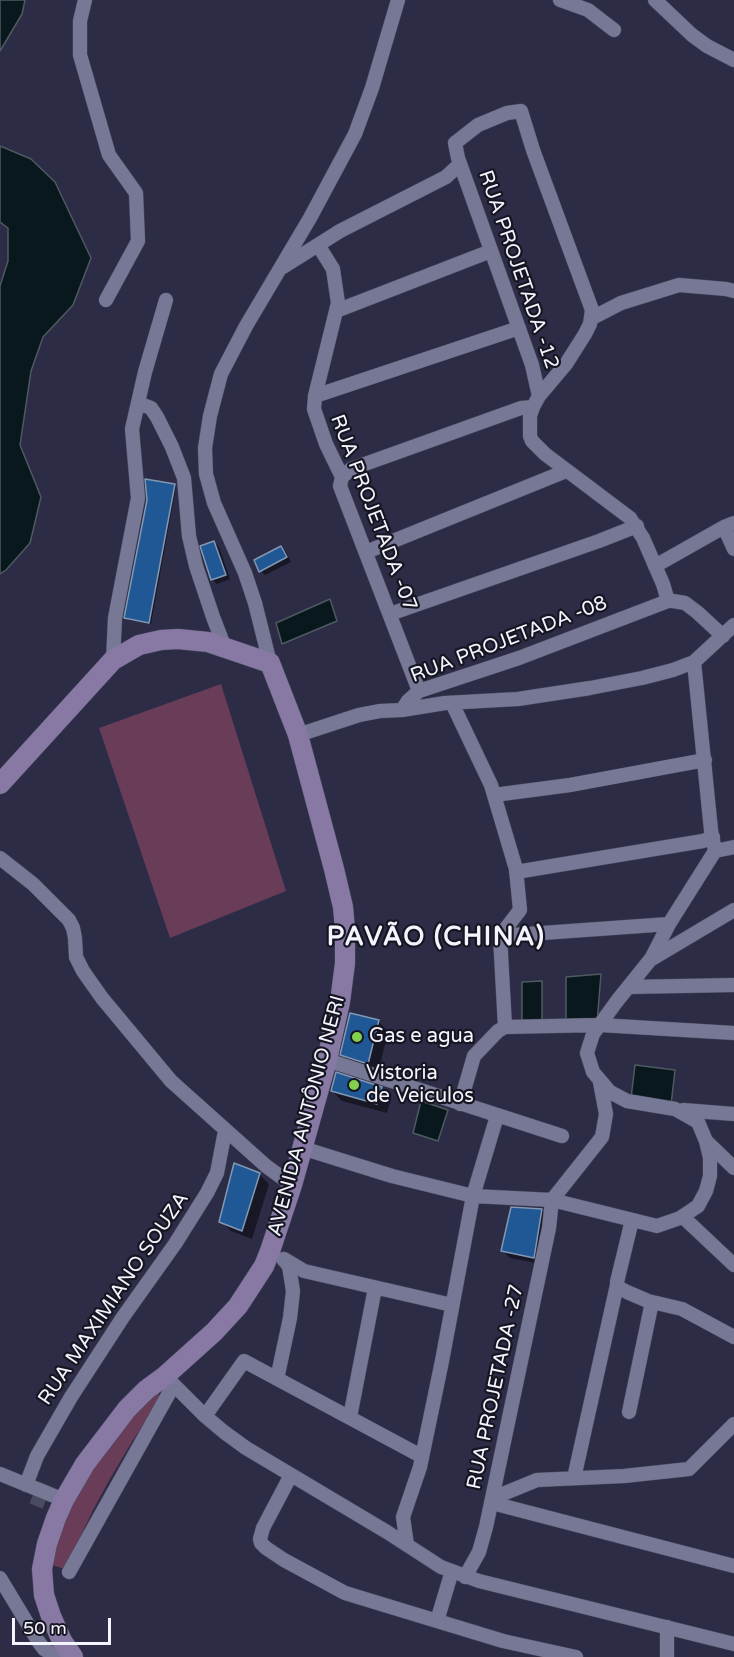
<!DOCTYPE html>
<html>
<head>
<meta charset="utf-8">
<style>
  body { margin:0 }
  #map { position:relative; width:734px; height:1657px; overflow:hidden; background:#2c2c46; font-family:"Varela Round",sans-serif }
  canvas { display:block }
  .scale { position:absolute; left:12px; top:1618px; width:99px; height:27px; box-sizing:border-box; border:3px solid #f3f4fe; border-top:0; padding-left:8px; font-size:18px; line-height:21px; white-space:nowrap; color:#f3f4fe; -webkit-text-stroke:4px #161622; paint-order:stroke }
</style>
</head>
<body>
<div id="map">
<canvas width="734" height="1657"></canvas>
<div class="scale">50 m</div>
</div>
<script>
const c = document.querySelector('canvas').getContext('2d');
c.lineJoin = 'round';
function fillPath(path, color) {
  c.fillStyle = color;
  c.fill(path, 'evenodd');
}
function poly(rows) {
  const path = new Path2D();
  for (const r of rows) {
    path.moveTo(r[0], r[1]);
    for (let i = 2; i < r.length; i += 2) path.lineTo(r[i], r[i + 1]);
  }
  return path;
}
function strokePath(path, color, width, dash) {
  c.strokeStyle = color;
  c.lineWidth = width;
  c.lineCap = dash ? 'butt' : 'round';
  c.setLineDash(dash || []);
  c.stroke(path);
}
function label(font, color, halo, rows, align = 'center') {
  c.font = font + ' "Varela Round",sans-serif';
  c.lineWidth = 4.5;
  c.setLineDash([]);
  c.textBaseline = 'middle';
  c.strokeStyle = halo;
  c.fillStyle = color;
  for (const [text, x, y, turn = 0] of rows) {
    c.save();
    c.translate(x, y);
    c.rotate((+turn || 0) * Math.PI / 180);
    c.textAlign = isNaN(turn) ? turn : align;
    if (halo) c.strokeText(text, 0, 0);
    c.fillText(text, 0, 0);
    c.restore();
  }
}
fillPath(poly([
  [221,684,286,891,170,938,99,728],
  [159,1392,159,1402,133,1440,111,1477,93,1510,65,1569,52,1565,53,1547,68,1512,89,1473,117,1431]
]), '#693c58');
const water = poly([
  [0,0,25,0,22,14,0,51,0,0],
  [0,146,31,159,55,182,91,258,73,305,43,337,31,371,20,445,41,497,30,543,6,570,0,574,0,286,8,261,8,228,0,222,0,146],
  [330,599,337,621,282,644,276,623,330,599],
  [601,974,597,1023,566,1023,566,977,601,974],
  [542,981,542,1025,522,1026,522,982,542,981],
  [635,1065,675,1070,671,1105,631,1098,635,1065],
  [421,1101,448,1110,438,1141,413,1133,421,1101]
]);
fillPath(water, '#09181d');
strokePath(water, '#4f5a60', 1.5);
fillPath(poly([
  [174,485,176,487,151,624,128,620,126,618],
  [214,542,219,547,230,579,217,584,212,579],
  [281,548,286,552,291,562,265,575,261,571],
  [379,1022,388,1032,378,1073,352,1064,342,1054],
  [381,1088,391,1098,387,1113,342,1101,332,1091],
  [259,1174,269,1184,252,1239,231,1231,221,1221],
  [541,1210,549,1217,541,1264,510,1258,503,1251]
]), '#0007');
const building = poly([
  [145,479,175,484,149,623,124,618,147,500,145,479],
  [214,541,226,575,211,580,200,546,214,541],
  [281,546,287,557,259,572,254,560,281,546],
  [350,1013,379,1020,368,1064,340,1055,350,1013],
  [336,1072,382,1087,377,1104,331,1091,336,1072],
  [234,1163,260,1173,242,1231,219,1222,234,1163],
  [511,1207,542,1209,534,1258,501,1251,511,1207]
]);
fillPath(building, '#205795');
strokePath(building, '#8298b2', 1.5);
strokePath(poly([
  [36,1506,45,1484]
]), '#4a4a62', 14, [14, 7]);
const street = poly([
  [85,0,80,21,80,55,109,155,136,193,138,241,106,300],
  [560,0,588,10,614,30],
  [655,0,692,35,707,46,734,60],
  [318,245,333,269,338,303,315,396,314,409,326,444,342,477,340,486,419,691],
  [283,267,340,231,446,177,460,164],
  [336,311,491,251],
  [592,318,621,303,679,285,726,289,734,291],
  [315,396,519,328],
  [539,396,532,365,458,158,455,143,478,125,507,113,521,111,533,150,592,310,590,324,585,334,566,364,539,396,533,407,530,416,530,436,532,441,545,454,630,518,643,538,663,584,668,601,673,601,685,603,697,612,723,636],
  [138,403,151,408,157,417,172,447,184,478,189,536,196,566,213,617,225,648],
  [342,477,351,469,521,408,533,407],
  [724,527,734,549],
  [366,552,566,471],
  [655,566,724,527,734,523],
  [390,614,599,541,637,526],
  [113,660,115,618,138,498,132,429,145,372,166,300],
  [694,662,711,830,715,851],
  [270,663,255,603,245,573,214,503,206,474,205,448,210,416,221,374,246,326,310,218,355,134,372,88,398,0],
  [452,703,491,785,516,869,520,910,500,936,505,1027],
  [402,710,408,701,419,691,519,658,668,601],
  [298,735,359,715,380,711,402,710,445,703,518,699,590,688,642,678,673,670,694,662,734,625],
  [494,795,570,785,705,760],
  [0,858,33,884,69,920,73,928,75,938,76,957,83,971,102,998,171,1081,266,1166,292,1185],
  [516,872,703,841,713,837],
  [500,936,669,924],
  [651,959,669,924,715,851,734,847],
  [628,987,734,985],
  [327,1060,562,1136],
  [460,1104,474,1056,498,1031,505,1027,600,1025,734,1033],
  [683,1110,734,1114],
  [706,1141,734,1168],
  [302,1148,392,1176,473,1196,552,1200,657,1226,680,1218,698,1206,706,1191,710,1176,710,1158,706,1141,698,1122,675,1109,627,1101,610,1092,593,1072,587,1053,593,1034,617,1001,650,960,734,910],
  [683,1217,734,1265],
  [632,1220,617,1282,618,1287,627,1292,648,1301,682,1309,734,1337],
  [284,1259,304,1271,452,1305],
  [165,1376,205,1416,224,1432,246,1448,387,1532,441,1567,479,1581,734,1644],
  [277,1379,290,1318,293,1291,289,1266,283,1259],
  [629,1412,652,1302],
  [205,1416,244,1361,421,1456],
  [350,1417,375,1288],
  [0,1474,64,1500],
  [291,1475,263,1528,260,1539,261,1543,266,1548,284,1560,345,1593,503,1641,576,1657],
  [574,1478,617,1285],
  [26,1485,37,1456,71,1397,123,1317,175,1244,207,1193,217,1173,225,1131],
  [493,1498,537,1480,624,1476,689,1469,734,1424],
  [492,1503,734,1566],
  [407,1545,403,1517,420,1467,442,1361,473,1196,497,1116],
  [69,1572,173,1386],
  [465,1577,479,1552,486,1527,549,1228,552,1200,602,1137,606,1114,600,1082],
  [0,1578,38,1641,44,1649,57,1657],
  [437,1621,452,1571],
  [667,1627,667,1657]
]);
const secondary = poly([
  [0,784,113,660,139,645,161,640,178,639,208,642,270,663,298,735,334,869,343,907,345,929,345,963,340,1002,327,1060,292,1185,270,1251,264,1266,238,1306,214,1332,165,1376,146,1390,127,1409,85,1464,64,1500,56,1518,47,1544,42,1569,44,1595,51,1616,62,1641,73,1657]
]);
strokePath(street, '#4a4a5e', 15);
strokePath(secondary, '#4a4a5e', 21);
strokePath(street, '#777896', 14);
strokePath(secondary, '#8779a4', 20);
for (const [x, y, r, color] of [
  [357,1037,6,"#83d04f"],
  [354,1085,6,"#83d04f"]
]) {
  const dot = new Path2D();
  dot.arc(x, y, r, 0, 2 * Math.PI);
  c.fillStyle = color;
  c.fill(dot);
  strokePath(dot, '#161622', 2);
}
label('20px', '#f3f4fe', '#161622', [
  ["RUA PROJETADA -12",518,270,71],
  ["RUA PROJETADA -07",373,513,69],
  ["RUA PROJETADA -08",509,640,-21],
  ["AVENIDA ANTÔNIO NERI",307,1116,-75],
  ["RUA MAXIMIANO SOUZA",114,1299,-56],
  ["RUA PROJETADA -27",496,1387,-78]
]);
label('20px', '#f3f4fe', '#161622', [
  ["Gas e agua",369,1037],
  ["Vistoria",366,1074],
  ["de Veiculos",366,1097]
], 'left');
c.letterSpacing = '1.5px';
label('bold 26px', '#f3f4fe', '#161622', [
  ["PAVÃO (CHINA)",436,938]
]);
c.letterSpacing = '0px';
</script>
</body>
</html>
